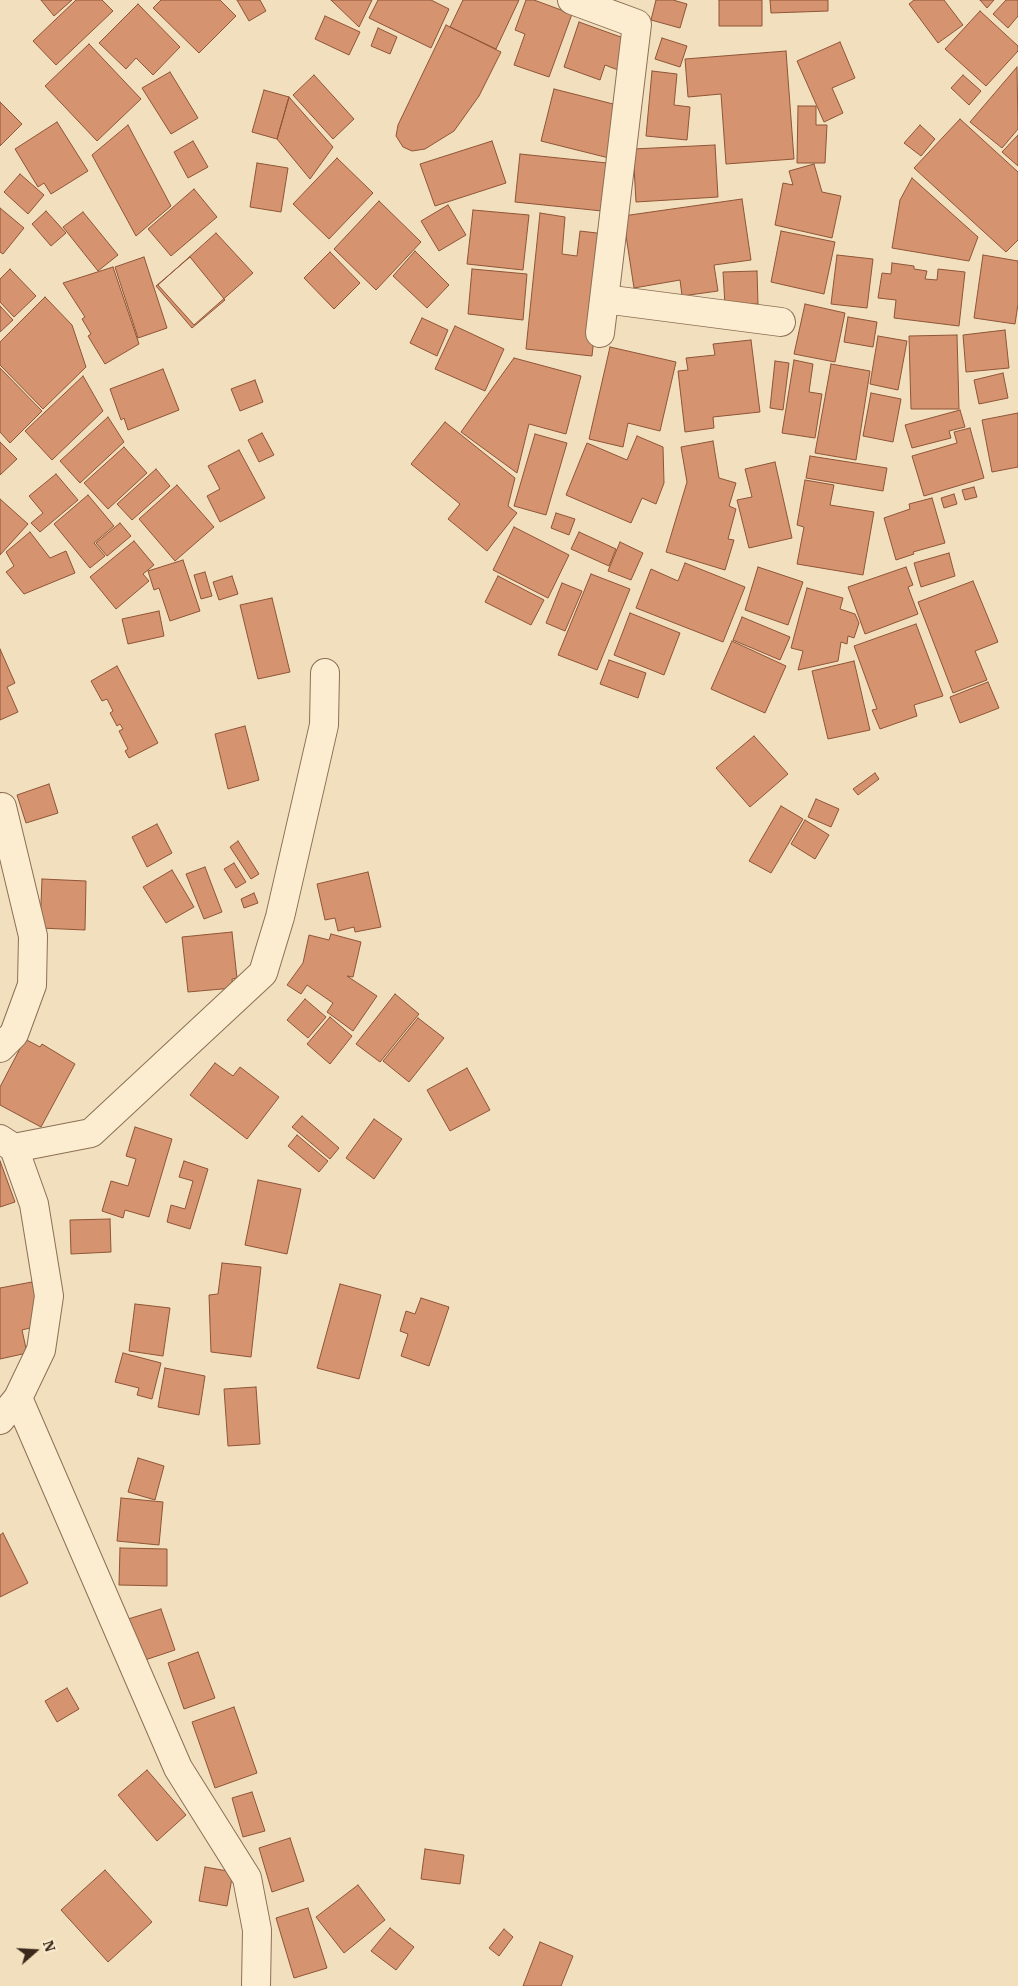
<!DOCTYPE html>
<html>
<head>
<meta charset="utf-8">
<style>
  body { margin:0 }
  #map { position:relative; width:1018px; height:1986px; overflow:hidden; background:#f2dfbd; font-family:"IBM Plex Serif",serif }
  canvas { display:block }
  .north { position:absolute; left:10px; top:1926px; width:50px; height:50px; -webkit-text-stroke:4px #f9eacd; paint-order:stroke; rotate:71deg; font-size:14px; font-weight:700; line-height:20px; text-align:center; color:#3a281b }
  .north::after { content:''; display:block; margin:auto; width:18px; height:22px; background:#3a281b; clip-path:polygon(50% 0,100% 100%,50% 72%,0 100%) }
</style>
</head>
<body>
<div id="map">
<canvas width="1018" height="1986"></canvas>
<div class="north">N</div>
</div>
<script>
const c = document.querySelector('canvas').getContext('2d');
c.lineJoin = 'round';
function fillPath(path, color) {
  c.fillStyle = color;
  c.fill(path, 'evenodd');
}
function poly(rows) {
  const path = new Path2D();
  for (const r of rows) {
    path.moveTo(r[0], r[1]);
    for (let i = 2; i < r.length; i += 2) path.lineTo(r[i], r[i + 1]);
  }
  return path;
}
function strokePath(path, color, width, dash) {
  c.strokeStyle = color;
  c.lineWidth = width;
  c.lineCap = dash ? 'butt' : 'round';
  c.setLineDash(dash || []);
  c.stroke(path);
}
const building = poly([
  [41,0,72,0,54,16,41,0],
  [76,0,102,0,113,11,56,65,33,41,76,0],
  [161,0,220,0,236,16,199,53,153,8,161,0],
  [237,0,260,0,266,11,249,21,237,0],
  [331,0,372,0,359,27,331,0],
  [378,0,431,0,449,9,431,48,369,18,378,0],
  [463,0,519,0,496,49,450,27,463,0],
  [526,0,534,0,572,14,549,77,514,65,525,34,515,30,526,0],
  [656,0,673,0,687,4,680,28,651,20,656,0],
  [719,0,762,0,762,26,719,26,719,0],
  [770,0,828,0,828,11,771,13,770,0],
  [914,0,944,0,963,25,938,43,909,4,914,0],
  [980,0,994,0,987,8,980,0],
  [1006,0,1018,0,1018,16,1008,28,993,14,1006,0],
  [138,4,180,47,153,75,136,58,126,69,99,43,138,4],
  [980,11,1018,46,1018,51,986,86,945,49,980,11],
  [325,16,360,32,349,55,315,39,325,16],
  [579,22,629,40,618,70,605,65,600,80,564,67,579,22],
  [446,25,501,52,479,96,454,131,425,149,412,151,403,147,396,136,398,125,446,25],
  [378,28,397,37,390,54,371,46,378,28],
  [662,38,687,46,680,67,655,59,662,38],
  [840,42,855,78,832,88,843,113,824,122,797,61,840,42],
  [89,44,141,99,97,141,45,86,89,44],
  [786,51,794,159,726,164,721,94,688,97,685,59,786,51],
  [1017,67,1018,129,1002,148,970,122,1017,67],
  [652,71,677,74,674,105,690,107,687,140,646,136,652,71],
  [170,72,198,118,171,134,142,88,170,72],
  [314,75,354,119,333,139,293,95,314,75],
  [963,75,981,91,969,105,951,88,963,75],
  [554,89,625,107,613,159,541,141,554,89],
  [264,90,289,97,277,139,252,132,264,90],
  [289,97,333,147,310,179,277,139,289,97],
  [0,102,22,124,0,146,0,102],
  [798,106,816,106,816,125,827,125,825,163,797,163,798,106],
  [960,119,1018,172,1018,240,1006,252,914,168,960,119],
  [57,122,88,171,51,194,44,183,38,187,15,149,57,122],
  [128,125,171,206,136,236,92,155,128,125],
  [920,125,935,139,921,156,904,143,920,125],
  [1018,135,1018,166,1002,152,1018,135],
  [193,141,208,167,188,178,174,152,193,141],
  [492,141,506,183,435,206,420,164,492,141],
  [715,145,718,197,636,202,633,149,715,145],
  [520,154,607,163,602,211,515,202,520,154],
  [337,158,373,193,329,239,293,204,337,158],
  [257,163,288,168,281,212,250,207,257,163],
  [814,164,822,192,841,196,832,238,775,225,783,183,793,185,789,171,814,164],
  [20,174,44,195,28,214,4,192,20,174],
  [912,178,978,237,969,261,892,248,900,200,912,178],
  [194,189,217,217,171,256,148,229,194,189],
  [742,199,751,260,714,265,718,291,682,296,680,280,634,288,623,216,742,199],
  [379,201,421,242,376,290,334,249,379,201],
  [448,205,466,235,439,251,421,221,448,205],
  [0,208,24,228,3,254,0,252,0,208],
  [473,210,529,215,523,270,467,264,473,210],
  [46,211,66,233,51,246,32,224,46,211],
  [83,212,118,255,98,271,63,227,83,212],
  [540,213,565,217,562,254,577,256,580,231,605,234,592,356,526,349,540,213],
  [781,231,835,242,824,294,771,282,781,231],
  [216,233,253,273,194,325,158,285,216,233],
  [415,251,449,285,427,308,393,276,415,251],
  [330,252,360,283,334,309,304,278,330,252],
  [837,255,873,259,867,308,831,304,837,255],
  [983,255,1018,261,1018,304,1015,324,974,318,983,255],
  [144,257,167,328,138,338,115,267,144,257],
  [190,257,225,300,192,328,156,286,190,257],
  [892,263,914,266,914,269,927,271,925,279,937,280,938,269,965,272,959,326,894,318,896,300,878,298,882,273,891,274,892,263],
  [113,267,139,344,105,364,88,336,91,334,82,319,85,317,63,283,113,267],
  [10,269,36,296,14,317,0,302,0,279,10,269],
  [472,269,527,274,523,320,468,314,472,269],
  [757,271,758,304,725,305,723,272,757,271],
  [45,297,72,325,86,367,43,409,0,365,0,342,45,297],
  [805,304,845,313,835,362,794,354,805,304],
  [0,306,13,320,0,332,0,306],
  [848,317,877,322,873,347,844,342,848,317],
  [422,318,448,330,437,356,410,343,422,318],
  [455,326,504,349,485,391,435,369,455,326],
  [1005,330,1009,368,966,372,963,335,1005,330],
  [957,335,959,409,911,409,909,336,957,335],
  [878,336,907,341,898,390,870,384,878,336],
  [751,340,760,412,713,417,714,428,685,432,678,371,688,370,686,358,715,355,713,344,751,340],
  [610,347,676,362,660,431,628,423,623,447,589,439,610,347],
  [514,358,581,376,566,434,529,424,517,473,461,432,514,358],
  [794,360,813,364,809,392,822,394,815,438,782,433,794,360],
  [775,361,789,363,783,410,770,408,775,361],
  [831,364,870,371,856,460,815,453,831,364],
  [0,368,42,411,10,443,0,432,0,368],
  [163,369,179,410,128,430,124,418,121,420,110,389,163,369],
  [1003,373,1008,398,979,404,974,380,1003,373],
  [83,376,103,411,52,460,25,431,83,376],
  [255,380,263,402,240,411,231,389,255,380],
  [871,393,901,399,893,442,863,436,871,393],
  [960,410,965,427,949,431,951,438,912,448,905,425,960,410],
  [1018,413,1018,467,992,472,982,420,1018,413],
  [108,417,124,442,80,483,60,461,108,417],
  [445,422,515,478,508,506,517,513,487,551,448,519,460,504,411,464,445,422],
  [970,428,984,478,924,496,912,456,957,443,954,432,970,428],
  [262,433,274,455,259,462,248,440,262,433],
  [535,434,567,443,546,515,514,506,535,434],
  [637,436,663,447,664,483,656,504,642,498,631,523,566,495,587,443,627,460,637,436],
  [713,441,719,478,736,483,729,506,736,509,728,539,734,540,725,570,666,552,687,482,681,447,713,441],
  [0,442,17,459,0,475,0,442],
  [124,447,147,473,108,509,84,483,124,447],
  [239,450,265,498,220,522,207,496,220,489,208,466,239,450],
  [810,456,887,468,883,491,806,478,810,456],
  [775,462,792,538,749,548,737,500,752,497,745,469,775,462],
  [156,469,170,486,132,520,117,504,156,469],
  [56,474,78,500,40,532,31,523,43,513,29,496,56,474],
  [805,480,834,485,830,505,874,512,863,575,797,564,804,527,797,525,805,480],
  [177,485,214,527,175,561,139,519,177,485],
  [974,487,977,497,965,500,962,490,974,487],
  [954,494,957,504,944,508,941,498,954,494],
  [88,495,114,526,94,543,105,556,90,568,54,524,88,495],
  [932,498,945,543,913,552,914,554,896,560,884,518,910,509,909,504,932,498],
  [0,499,28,524,0,555,0,499],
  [556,513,575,519,569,535,551,528,556,513],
  [120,523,131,536,107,556,96,543,120,523],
  [514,527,569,555,548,598,493,570,514,527],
  [30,532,50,558,66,551,75,573,24,594,6,572,14,566,6,552,30,532],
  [579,532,616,549,609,566,571,549,579,532],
  [134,541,154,565,143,574,149,581,116,609,90,577,134,541],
  [620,542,643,553,631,580,608,571,620,542],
  [949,553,955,576,921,587,914,563,949,553],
  [183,560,200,611,170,621,159,588,154,590,148,571,183,560],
  [685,563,745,587,723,642,636,608,651,569,678,581,685,563],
  [758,567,803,582,788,625,745,610,758,567],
  [906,567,913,585,908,587,918,614,865,634,848,587,906,567],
  [205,572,212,596,201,599,194,575,205,572],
  [591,574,630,589,597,670,558,655,591,574],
  [232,576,238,594,219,600,213,582,232,576],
  [498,576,544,600,531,625,485,602,498,576],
  [973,581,998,642,975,651,987,680,953,693,918,602,973,581],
  [562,583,582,591,565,631,546,623,562,583],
  [807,588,843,598,840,609,855,614,859,623,854,638,848,636,847,644,841,642,838,661,798,670,803,651,791,648,807,588],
  [272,598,290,672,258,679,240,605,272,598],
  [159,611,164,636,128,644,122,619,159,611],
  [630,613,680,633,664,675,614,655,630,613],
  [742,617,790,637,780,660,733,640,742,617],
  [916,624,943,696,914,705,917,716,880,729,872,710,877,709,854,646,916,624],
  [732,641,786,666,765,713,711,689,732,641],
  [0,649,15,683,7,687,18,712,0,720,0,649],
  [609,660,646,673,638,698,600,684,609,660],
  [854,661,870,730,828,739,812,671,854,661],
  [117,666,158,743,129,758,125,751,128,749,119,731,123,729,120,724,117,726,110,713,113,711,107,699,102,701,91,681,117,666],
  [988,682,999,708,960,723,950,697,988,682],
  [245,726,259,780,228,789,215,734,245,726],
  [754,736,788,774,750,807,716,768,754,736],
  [875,773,879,779,858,795,853,789,875,773],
  [49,784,58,813,26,823,17,795,49,784],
  [816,799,839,809,831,827,808,817,816,799],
  [781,806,803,819,771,873,749,861,781,806],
  [805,820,829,835,815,859,791,844,805,820],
  [157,824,172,853,147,867,132,837,157,824],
  [238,841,259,874,251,879,230,847,238,841],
  [234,863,246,882,236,888,224,869,234,863],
  [205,867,222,912,204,919,186,874,205,867],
  [172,870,194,907,166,923,143,887,172,870],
  [368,872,381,927,355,932,354,927,338,931,335,918,325,920,317,884,368,872],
  [42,879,86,881,85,930,40,928,42,879],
  [254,893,258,903,244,908,241,899,254,893],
  [232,932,237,978,232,979,233,988,188,992,182,937,232,932],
  [331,934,361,942,353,977,347,976,377,996,353,1031,327,1012,333,1003,307,985,301,994,287,985,303,963,309,935,329,940,331,934],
  [395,994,419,1014,380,1062,356,1044,395,994],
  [305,999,326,1017,308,1038,287,1020,305,999],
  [330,1017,352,1036,330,1064,307,1044,330,1017],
  [418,1018,444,1038,409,1082,383,1061,418,1018],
  [25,1039,40,1047,42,1044,75,1064,41,1127,0,1105,0,1087,25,1039],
  [215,1063,233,1076,240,1067,279,1097,247,1139,190,1095,215,1063],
  [467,1068,490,1110,450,1131,427,1090,467,1068],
  [302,1116,339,1148,330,1159,292,1127,302,1116],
  [374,1119,402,1139,374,1179,346,1158,374,1119],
  [135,1127,172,1139,149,1217,125,1210,123,1218,102,1211,111,1181,128,1186,136,1159,126,1156,135,1127],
  [297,1135,328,1161,319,1172,288,1146,297,1135],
  [0,1161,15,1202,0,1207,0,1161],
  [184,1161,208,1169,190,1229,167,1222,171,1205,185,1209,193,1181,179,1177,184,1161],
  [258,1180,301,1189,287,1254,245,1245,258,1180],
  [110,1219,111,1252,71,1254,70,1220,110,1219],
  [222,1263,261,1267,251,1357,211,1352,209,1295,218,1294,222,1263],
  [32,1282,42,1325,22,1330,27,1353,0,1359,0,1288,32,1282],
  [340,1284,381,1295,359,1379,317,1368,340,1284],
  [421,1298,449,1307,429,1366,401,1356,408,1334,400,1331,406,1311,415,1314,421,1298],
  [135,1304,170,1308,163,1356,129,1351,135,1304],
  [123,1353,161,1363,152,1399,137,1395,139,1388,115,1382,123,1353],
  [165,1368,205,1376,199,1415,158,1407,165,1368],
  [256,1387,260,1444,228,1446,224,1389,256,1387],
  [138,1458,164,1466,155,1500,128,1492,138,1458],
  [121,1498,163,1502,159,1545,117,1541,121,1498],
  [3,1533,28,1583,0,1597,0,1535,3,1533],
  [120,1548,167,1549,167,1586,119,1585,120,1548],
  [161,1609,175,1650,142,1661,128,1619,161,1609],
  [198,1652,215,1698,184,1709,168,1663,198,1652],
  [67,1688,79,1709,57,1722,45,1701,67,1688],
  [234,1707,257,1773,215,1788,192,1722,234,1707],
  [147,1770,186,1815,157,1841,118,1795,147,1770],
  [252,1792,265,1831,243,1837,232,1798,252,1792],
  [290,1838,304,1881,272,1892,259,1848,290,1838],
  [425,1849,464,1855,460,1884,421,1879,425,1849],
  [205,1867,233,1872,227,1906,199,1901,205,1867],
  [105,1870,152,1922,108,1962,61,1910,105,1870],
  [358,1885,385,1920,344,1953,316,1917,358,1885],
  [308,1908,327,1968,294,1978,276,1918,308,1908],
  [390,1928,414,1947,396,1970,371,1951,390,1928],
  [504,1929,513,1937,499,1956,489,1948,504,1929],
  [540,1942,573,1956,561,1986,523,1986,540,1942]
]);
fillPath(building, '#d5936f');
strokePath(building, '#8e5537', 1);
const minor = poly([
  [572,0,637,24,600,333],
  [604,299,781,322],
  [0,1048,14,1034,32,985,33,936,2,807],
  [0,1139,14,1148,34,1204,49,1296,41,1350,18,1398,0,1420],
  [14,1148,91,1133,263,973,280,917,324,725,325,673],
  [18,1398,178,1768,247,1878,257,1930,256,1986]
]);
strokePath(minor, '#8c6f54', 30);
strokePath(minor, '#fcedd1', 28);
</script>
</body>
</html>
